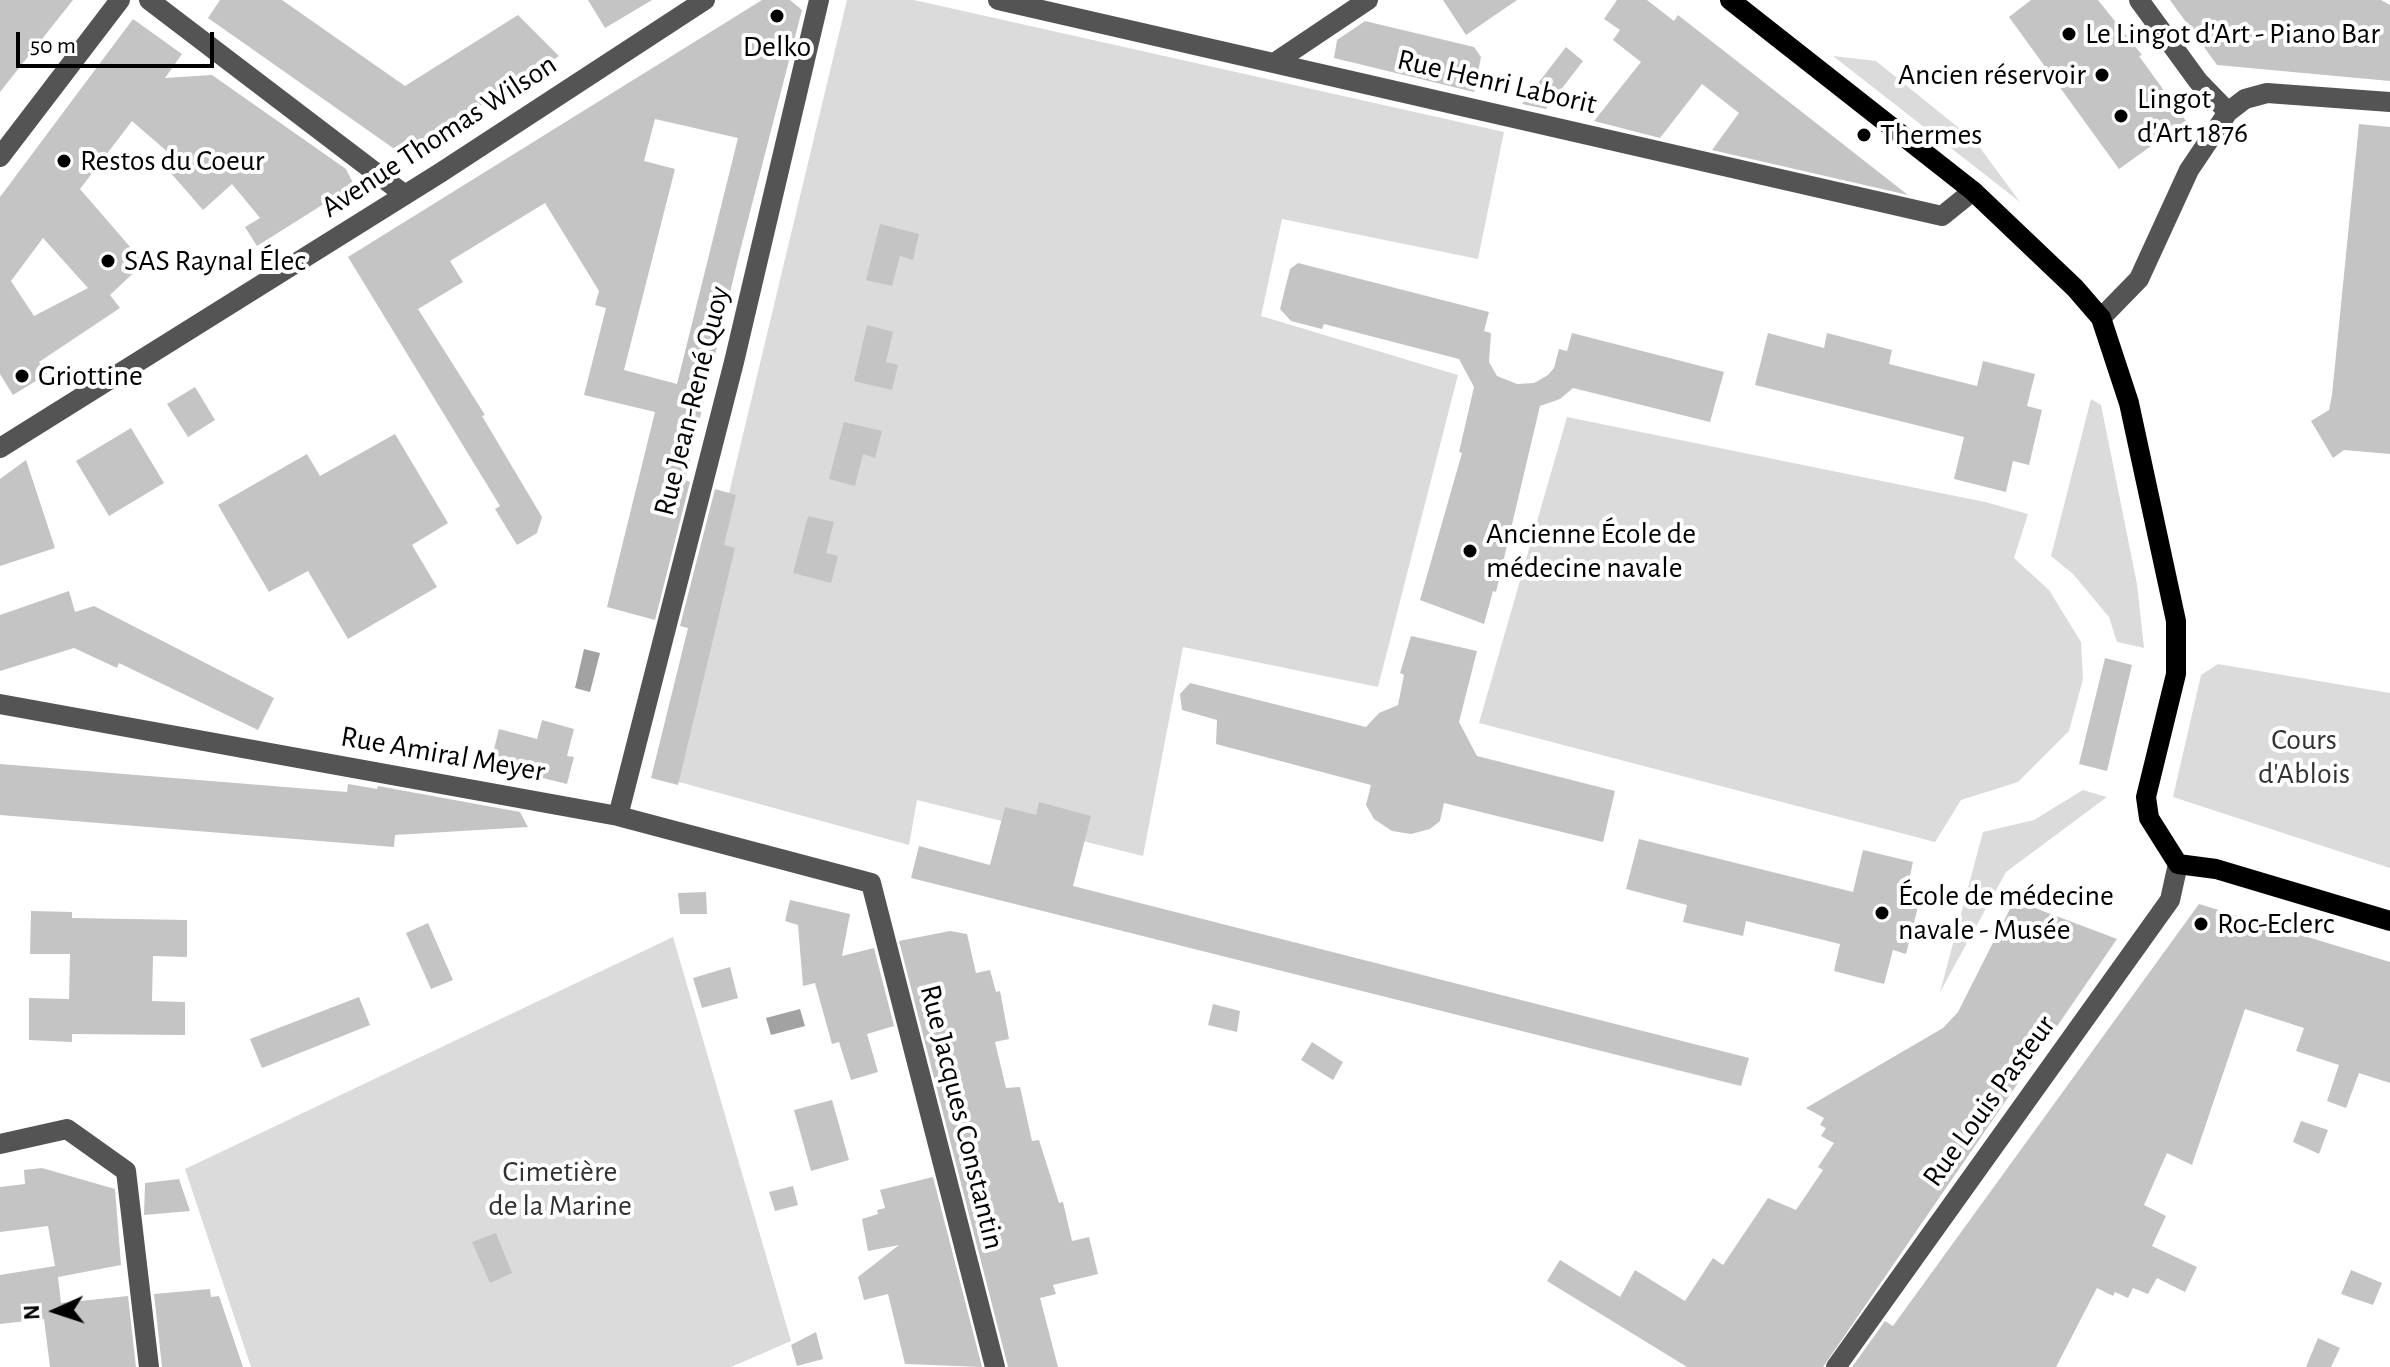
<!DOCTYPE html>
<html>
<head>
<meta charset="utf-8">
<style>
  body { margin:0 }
  #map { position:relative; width:2390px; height:1367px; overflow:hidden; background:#fff; font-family:"Alegreya Sans",sans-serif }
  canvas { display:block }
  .north { position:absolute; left:16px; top:1271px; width:80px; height:80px; -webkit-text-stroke:6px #fff; paint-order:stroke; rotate:267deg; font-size:22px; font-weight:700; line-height:32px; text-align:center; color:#000 }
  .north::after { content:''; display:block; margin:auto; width:28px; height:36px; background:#000; clip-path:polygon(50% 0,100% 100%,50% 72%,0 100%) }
  .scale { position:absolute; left:16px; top:32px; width:198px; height:36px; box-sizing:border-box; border:4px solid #000; border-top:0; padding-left:10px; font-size:24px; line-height:28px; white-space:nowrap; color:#000; -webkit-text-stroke:6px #fff; paint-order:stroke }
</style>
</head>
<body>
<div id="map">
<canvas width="2390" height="1367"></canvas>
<div class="north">N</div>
<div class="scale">50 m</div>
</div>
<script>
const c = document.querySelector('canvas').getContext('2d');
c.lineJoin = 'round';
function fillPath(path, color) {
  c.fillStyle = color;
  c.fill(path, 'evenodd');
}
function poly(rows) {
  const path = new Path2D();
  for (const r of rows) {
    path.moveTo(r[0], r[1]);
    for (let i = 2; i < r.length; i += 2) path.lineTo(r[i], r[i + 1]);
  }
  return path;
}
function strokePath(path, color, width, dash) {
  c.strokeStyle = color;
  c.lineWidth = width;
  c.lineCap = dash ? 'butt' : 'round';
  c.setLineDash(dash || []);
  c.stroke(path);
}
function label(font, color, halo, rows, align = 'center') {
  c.font = font + ' "Alegreya Sans",sans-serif';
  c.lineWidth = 8;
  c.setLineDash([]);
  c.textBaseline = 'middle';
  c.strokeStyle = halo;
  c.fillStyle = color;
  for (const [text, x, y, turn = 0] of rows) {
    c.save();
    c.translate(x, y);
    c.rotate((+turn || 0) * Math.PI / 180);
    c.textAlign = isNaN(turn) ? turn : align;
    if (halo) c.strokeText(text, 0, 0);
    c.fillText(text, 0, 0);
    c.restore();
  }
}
fillPath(poly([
  [847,0,914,0,1504,132,1478,259,1282,219,1261,316,1458,375,1378,687,1183,647,1143,856,917,800,909,845,661,777],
  [1833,56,1876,61,1975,141,2020,202],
  [2091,399,2101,405,2137,584,2144,648,2117,642,2109,617,2073,574,2051,556],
  [1567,417,1985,502,2028,514,2014,558,2049,590,2081,642,2083,679,2069,731,2018,782,1961,800,1935,842,1479,723],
  [2218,664,2390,693,2390,868,2173,797,2201,675],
  [2083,790,2107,797,2006,872,1940,992,1983,832,2034,820],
  [673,937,791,1341,731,1367,251,1367,185,1169]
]), '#dbdbdb');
fillPath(poly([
  [584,649,600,653,590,692,575,688],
  [800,1009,805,1026,771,1035,766,1018]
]), '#a2a2a2');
fillPath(poly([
  [0,0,73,0,0,92],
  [220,0,282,0,405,86,518,15,559,56,403,155,208,18],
  [588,0,652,0,605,28],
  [762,0,790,0,802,10,740,251,685,480,690,482,655,620,607,607,655,412,584,395,606,308,595,305,599,291,545,203,450,261,463,282,418,309,485,415,482,416,542,517,537,533,517,545,495,509,500,506,348,257],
  [655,119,738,138,677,384,624,370,675,169,644,161],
  [1443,0,1517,0,1466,35],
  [1617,0,1647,0,1674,21,1678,15,1908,195,1712,150,1739,113,1702,84,1660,138,1594,121,1641,62,1613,40,1620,30,1604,19],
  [2031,0,2098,0,2142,55,2139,56,2186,121,2119,169,2009,17],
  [2170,0,2381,0,2390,5,2390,81,2217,65],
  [133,19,182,54,165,78,212,75,346,169,354,185,257,246,245,227,260,218,232,184,203,210,163,164,170,154,132,121,80,189,144,263,110,295,120,308,39,362,47,374,13,395,0,374,0,197],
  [43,238,88,288,34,316,11,281],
  [1365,21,1474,47,1481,57,1474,92,1334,58,1337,40],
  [1566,47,1583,61,1546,109,1522,104],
  [2359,124,2390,127,2390,454,2344,450,2333,458,2311,421,2329,410,2332,395],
  [880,224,919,234,913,260,900,256,892,286,866,280],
  [1298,263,1489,312,1484,331,1491,333,1489,362,1497,376,1517,384,1534,383,1548,375,1554,368,1559,349,1567,351,1572,333,1724,372,1710,422,1573,388,1560,399,1540,406,1496,592,1493,591,1484,624,1420,600,1462,453,1459,452,1474,387,1459,359,1324,324,1322,329,1291,321,1280,309,1290,269],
  [867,325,893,332,886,362,898,365,892,390,854,381],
  [1768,333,1824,348,1827,333,1892,350,1889,364,1977,386,1983,361,2035,374,2027,406,2042,410,2029,465,2013,461,2006,492,1954,479,1964,437,1755,385],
  [195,387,215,420,188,437,167,404],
  [844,422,882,431,875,458,863,454,855,486,829,479],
  [131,428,164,483,109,516,76,461],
  [395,434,448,523,412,545,437,587,348,639,308,571,269,592,218,505,307,454,320,476],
  [26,460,55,548,0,566,0,479],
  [715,489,736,495,724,545,735,548,678,785,651,778,688,628,680,626],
  [808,516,834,522,826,553,838,556,831,583,793,573],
  [69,591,75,612,94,606,274,698,258,730,119,663,117,668,74,648,0,671,0,615],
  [1411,636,1477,651,1459,722,1477,756,1615,791,1603,842,1444,803,1440,821,1430,829,1411,834,1392,831,1374,819,1366,805,1371,785,1216,744,1217,720,1182,710,1180,694,1190,683,1366,727,1379,713,1398,705,1404,675,1400,673],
  [2105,658,2132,665,2107,771,2079,764],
  [542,720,574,729,567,756,574,757,567,784,490,765,499,729,537,739],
  [0,764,347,792,348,784,377,789,378,786,520,812,528,827,395,835,394,847,0,815],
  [1039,802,1091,816,1073,886,1749,1058,1741,1086,911,878,919,846,990,865,1005,807,1036,815],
  [1639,839,1853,892,1863,850,1913,862,1906,895,1920,899,1906,954,1893,950,1884,984,1834,971,1840,944,1746,921,1743,936,1683,922,1687,905,1626,889],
  [706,892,707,914,680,914,678,893],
  [2018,893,2038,902,2035,908,2117,939,1823,1367,1687,1367,1547,1281,1560,1260,1620,1297,1635,1270,1685,1301,1713,1258,1723,1265,1768,1198,1796,1210,1823,1170,1818,1167,1834,1143,1821,1136,1826,1128,1820,1125,1824,1118,1806,1108,1943,1028,1958,1012],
  [790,900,850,914,842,956,874,948,894,1026,867,1034,878,1072,851,1080,839,1042,832,1044,815,983,803,986,798,925,785,921],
  [2199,904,2390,962,2390,1083,2359,1073,2346,1108,2327,1101,2339,1065,2296,1051,2304,1028,2245,1009,2192,1165,2167,1153,2144,1205,2166,1216,2152,1246,2197,1267,2185,1292,2157,1278,2148,1294,2133,1288,2128,1298,2115,1292,2113,1296,2097,1288,2056,1367,1852,1367,1885,1321,1893,1326],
  [31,911,72,912,72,918,187,920,187,957,153,956,152,1001,185,1002,185,1035,72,1034,72,1042,29,1040,29,998,69,999,70,954,30,954],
  [428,923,453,980,431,989,406,933],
  [950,931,967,934,976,973,990,970,996,992,1000,991,1009,1039,995,1042,1006,1088,1020,1087,1032,1141,1039,1140,1059,1203,1063,1202,1072,1241,1089,1237,1098,1274,1053,1285,1056,1294,1040,1298,1058,1367,1008,1367,899,941],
  [730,967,738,998,702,1008,693,978],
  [359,997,370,1025,262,1068,250,1039],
  [1213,1004,1240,1011,1237,1032,1208,1025],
  [1312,1042,1343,1062,1333,1080,1301,1060],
  [832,1100,849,1160,811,1171,794,1110],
  [2301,1121,2328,1130,2319,1154,2293,1142],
  [42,1168,115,1189,121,1265,58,1277,61,1303,128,1296,136,1367,50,1367,44,1319,0,1324,0,1275,55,1266,48,1226,0,1232,0,1187,25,1184,24,1170],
  [933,1177,982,1367,905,1364,888,1294,864,1300,858,1277,899,1245,868,1251,862,1219,878,1214,877,1210,885,1208,880,1190],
  [179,1179,190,1211,144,1215,145,1183],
  [793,1186,798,1205,775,1211,769,1192],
  [496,1233,512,1273,490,1283,472,1242],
  [2351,1270,2382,1283,2373,1305,2341,1294],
  [210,1289,211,1297,219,1296,243,1367,162,1367,154,1294],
  [816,1332,823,1359,797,1366,791,1345],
  [2318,1338,2340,1348,2331,1367,2306,1367]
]), '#c4c4c4');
strokePath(poly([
  [149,0,405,195],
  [998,0,1942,216,1973,191],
  [2139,0,2198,81,2228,112],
  [1277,61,1368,0],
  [0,157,120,0],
  [2101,318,2139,279,2189,170,2228,112,2245,99,2267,93,2390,102],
  [0,448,440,173,705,0],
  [0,704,618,816,871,883,995,1367],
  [618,816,734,362,819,0],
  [0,1144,67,1129,126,1171,149,1367],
  [1836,1367,2170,900,2178,864]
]), '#545454', 20);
strokePath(poly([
  [1730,0,1973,191,2075,288,2101,318,2129,403,2176,621,2176,674,2146,797,2149,818,2178,864,2216,869,2390,921]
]), '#000', 20);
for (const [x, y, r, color] of [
  [777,16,8,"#000"],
  [2069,34,8,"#000"],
  [2102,75,8,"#000"],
  [2121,116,8,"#000"],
  [1864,135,8,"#000"],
  [64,161,8,"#000"],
  [108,261,8,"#000"],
  [22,376,8,"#000"],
  [1470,551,8,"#000"],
  [1882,913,8,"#000"],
  [2201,924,8,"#000"]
]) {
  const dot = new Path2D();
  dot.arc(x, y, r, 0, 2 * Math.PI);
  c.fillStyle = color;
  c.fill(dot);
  strokePath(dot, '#fff', 3);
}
label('30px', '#000', '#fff', [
  ["Le Lingot d'Art - Piano Bar",2085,34],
  ["Delko",777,47,"center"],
  ["Ancien réservoir",2086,75,"right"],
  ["Lingot",2137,99],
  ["d'Art 1876",2137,133],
  ["Thermes",1880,135],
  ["Restos du Coeur",80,161],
  ["SAS Raynal Élec",124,261],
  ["Griottine",38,376],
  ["Ancienne École de",1486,534],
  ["médecine navale",1486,568],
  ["École de médecine",1898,896],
  ["navale - Musée",1898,930],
  ["Roc-Eclerc",2217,924]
], 'left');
label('30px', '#000', '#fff', [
  ["Rue Henri Laborit",1497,82,13],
  ["Avenue Thomas Wilson",439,136,-33],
  ["Rue Jean-René Quoy",692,401,-76],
  ["Rue Amiral Meyer",443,754,10],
  ["Rue Louis Pasteur",1989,1101,-54],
  ["Rue Jacques Constantin",962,1117,76]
]);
label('30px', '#323232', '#fff', [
  ["Cours",2304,740],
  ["d'Ablois",2304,774],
  ["Cimetière",560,1172],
  ["de la Marine",560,1206]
]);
</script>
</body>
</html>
